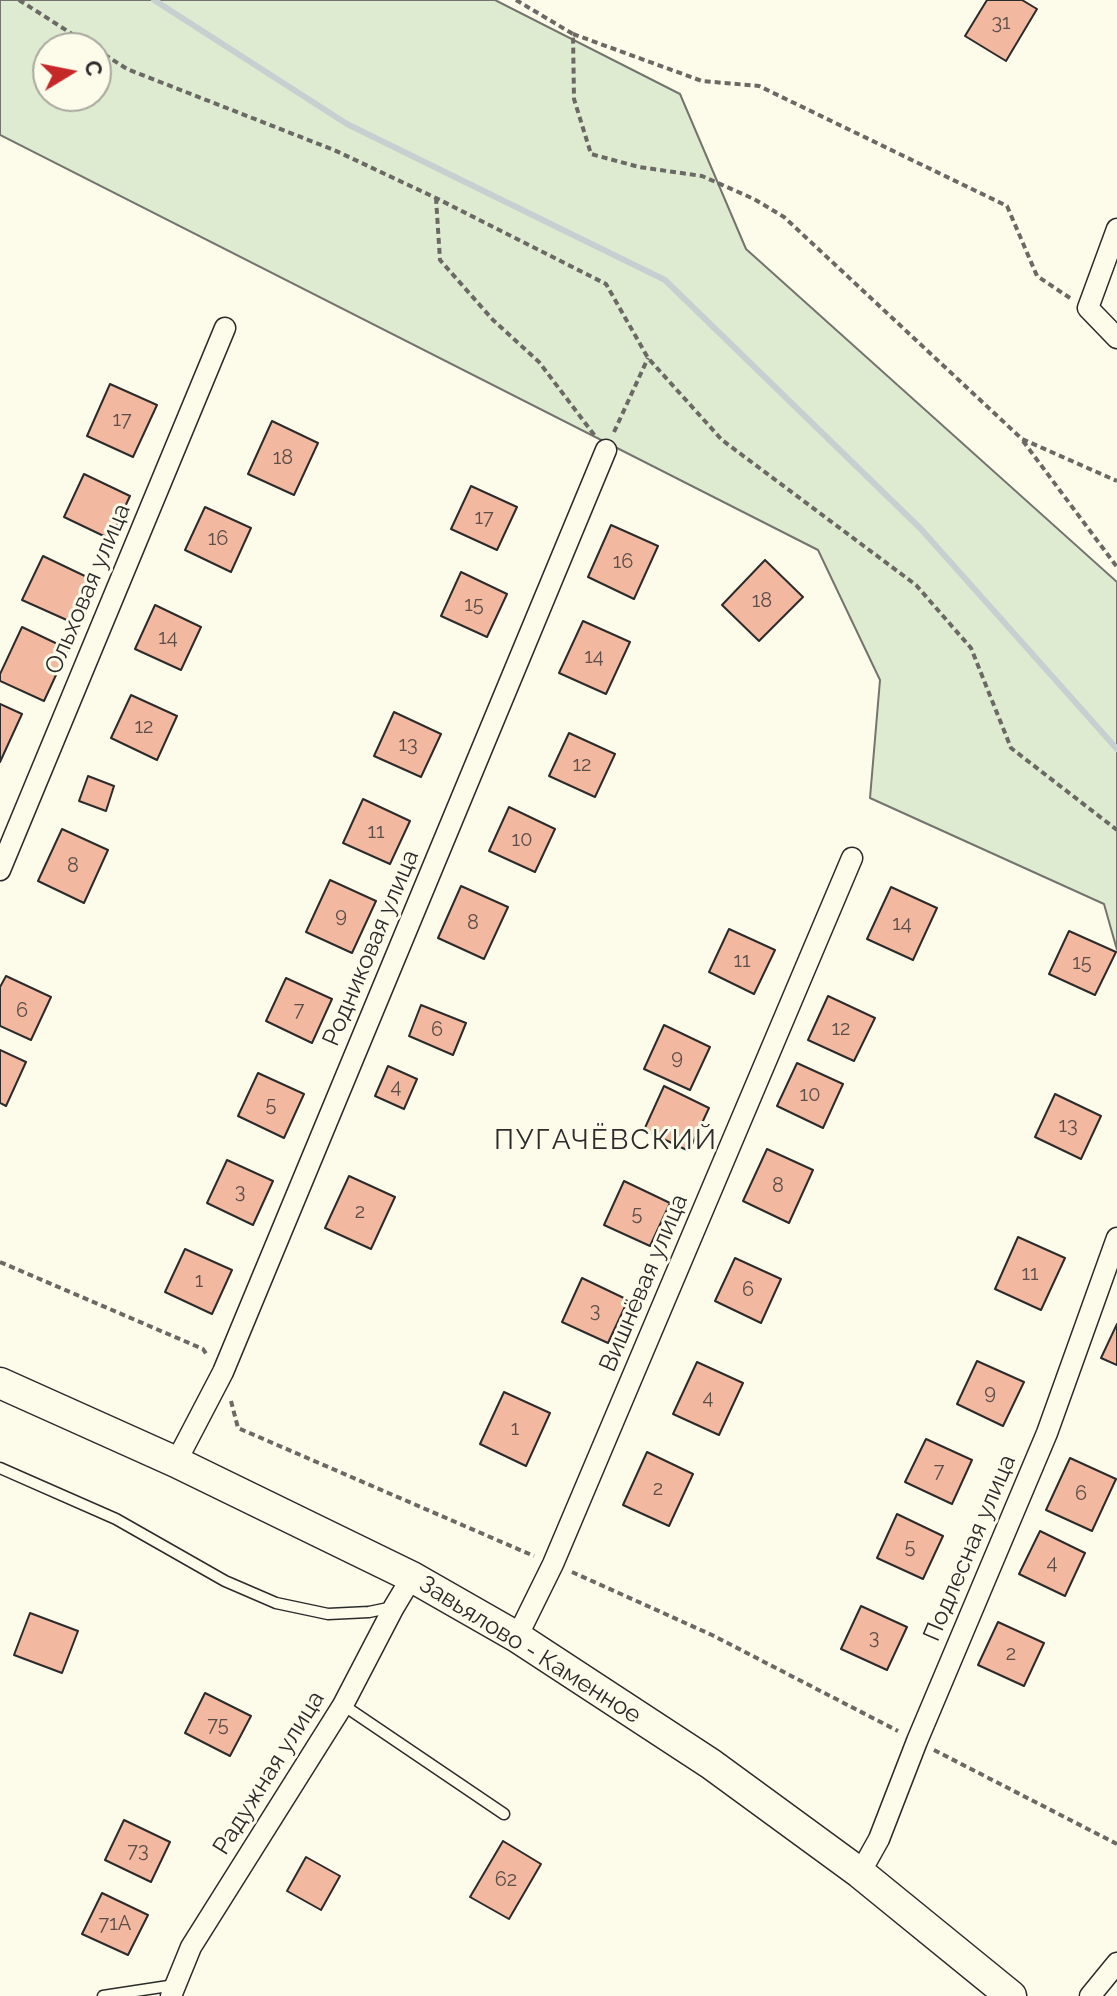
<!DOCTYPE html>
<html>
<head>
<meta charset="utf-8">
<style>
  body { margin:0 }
  #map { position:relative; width:1117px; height:1996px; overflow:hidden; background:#fdfbea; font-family:Raleway,sans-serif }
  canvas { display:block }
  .north { position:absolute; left:32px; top:32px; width:80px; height:80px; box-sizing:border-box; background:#fdfbea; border:2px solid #a9a89e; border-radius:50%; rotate:80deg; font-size:22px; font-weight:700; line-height:32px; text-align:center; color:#2b2b2b }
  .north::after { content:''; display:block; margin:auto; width:28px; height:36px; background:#c62828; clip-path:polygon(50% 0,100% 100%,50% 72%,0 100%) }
</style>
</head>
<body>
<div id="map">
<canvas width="1117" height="1996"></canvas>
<div class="north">С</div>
</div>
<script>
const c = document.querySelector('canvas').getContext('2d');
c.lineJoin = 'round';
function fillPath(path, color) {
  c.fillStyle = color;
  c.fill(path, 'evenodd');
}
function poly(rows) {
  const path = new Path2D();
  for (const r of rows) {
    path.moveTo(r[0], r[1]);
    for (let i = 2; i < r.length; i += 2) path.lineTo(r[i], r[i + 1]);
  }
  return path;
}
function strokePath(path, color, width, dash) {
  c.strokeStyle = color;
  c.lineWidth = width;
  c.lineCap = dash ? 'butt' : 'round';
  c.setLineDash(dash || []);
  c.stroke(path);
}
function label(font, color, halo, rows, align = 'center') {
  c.font = font + ' Raleway,sans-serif';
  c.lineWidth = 6;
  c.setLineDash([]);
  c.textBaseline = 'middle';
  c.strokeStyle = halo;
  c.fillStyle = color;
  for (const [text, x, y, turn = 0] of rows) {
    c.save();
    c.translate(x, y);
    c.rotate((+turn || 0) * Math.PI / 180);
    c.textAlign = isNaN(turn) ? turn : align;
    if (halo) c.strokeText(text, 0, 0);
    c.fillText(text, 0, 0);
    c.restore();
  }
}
const green = poly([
  [0,0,495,0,680,94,746,249,1117,582,1117,950,1104,904,870,798,880,680,818,550,0,135,0,0],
  [48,48,96,48,96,96,48,96,48,48]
]);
fillPath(green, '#deebd1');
strokePath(green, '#74746e', 2);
strokePath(poly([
  [154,0,347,124,665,280,921,529,1117,749]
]), '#c7d0d0', 6);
const building = poly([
  [987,0,1022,0,1037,9,1006,61,965,36,987,0],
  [110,384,157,405,133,457,87,436,110,384],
  [272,421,318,443,294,495,248,474,272,421],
  [84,474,130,496,110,539,64,517,84,474],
  [471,486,517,507,497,550,451,529,471,486],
  [205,507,251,528,231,572,185,550,205,507],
  [611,525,658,546,634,599,588,577,611,525],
  [43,556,89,578,69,621,22,600,43,556],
  [765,560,803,597,759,641,722,605,765,560],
  [461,572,507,594,487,637,441,616,461,572],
  [155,605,201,627,181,670,135,649,155,605],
  [583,621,630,642,606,694,559,673,583,621],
  [22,627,68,649,44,701,0,681,0,674,22,627],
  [131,695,177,716,157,760,111,738,131,695],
  [0,704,22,714,0,762,0,704],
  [394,712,441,734,421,777,374,756,394,712],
  [569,733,615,754,595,797,549,776,569,733],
  [88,776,114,786,106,811,79,801,88,776],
  [363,799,410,821,390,864,343,843,363,799],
  [509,807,555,829,535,872,489,851,509,807],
  [62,829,108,850,84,903,38,881,62,829],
  [330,880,376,901,352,953,306,932,330,880],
  [461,886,508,907,484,959,438,938,461,886],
  [891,887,937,908,913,960,867,939,891,887],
  [729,929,775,950,754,994,709,972,729,929],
  [1069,931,1116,952,1095,995,1049,974,1069,931],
  [6,976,51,997,31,1040,0,1026,0,987,6,976],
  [286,978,332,999,312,1043,266,1021,286,978],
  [828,996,875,1018,854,1061,808,1040,828,996],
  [421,1005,466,1023,453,1055,409,1036,421,1005],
  [664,1025,710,1047,690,1090,644,1069,664,1025],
  [0,1050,26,1062,6,1106,0,1103,0,1050],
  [797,1063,843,1084,823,1128,777,1106,797,1063],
  [388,1066,417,1079,404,1109,375,1096,388,1066],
  [258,1073,304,1094,284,1138,238,1116,258,1073],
  [664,1086,709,1108,689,1151,644,1130,664,1086],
  [1055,1094,1101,1116,1081,1159,1035,1137,1055,1094],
  [767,1149,813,1170,789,1223,743,1201,767,1149],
  [227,1160,273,1181,253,1225,207,1203,227,1160],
  [349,1176,395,1197,371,1249,325,1228,349,1176],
  [624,1181,670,1203,650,1246,604,1225,624,1181],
  [1018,1237,1065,1258,1041,1310,995,1289,1018,1237],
  [185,1249,232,1270,212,1314,165,1292,185,1249],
  [735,1258,781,1279,761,1323,715,1301,735,1258],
  [582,1278,628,1300,608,1343,562,1322,582,1278],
  [1117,1324,1117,1365,1101,1358,1117,1324],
  [977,1361,1024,1382,1003,1426,957,1404,977,1361],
  [697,1362,743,1383,719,1435,673,1414,697,1362],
  [504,1392,550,1413,526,1466,480,1444,504,1392],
  [926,1439,972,1460,952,1504,905,1482,926,1439],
  [647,1452,693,1474,669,1526,623,1505,647,1452],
  [1070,1458,1116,1479,1092,1531,1046,1510,1070,1458],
  [897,1514,943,1536,923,1579,877,1558,897,1514],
  [1040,1531,1085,1553,1065,1596,1019,1574,1040,1531],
  [861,1606,907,1627,887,1670,841,1649,861,1606],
  [30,1613,78,1631,62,1673,14,1655,30,1613],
  [998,1622,1044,1643,1024,1686,978,1665,998,1622],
  [205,1693,251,1716,230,1756,185,1733,205,1693],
  [124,1820,170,1842,151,1882,105,1860,124,1820],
  [503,1841,541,1864,509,1919,470,1897,503,1841],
  [306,1857,340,1876,321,1910,287,1891,306,1857],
  [102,1893,148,1915,128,1955,82,1934,102,1893]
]);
fillPath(building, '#f2b8a0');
strokePath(building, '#2b2b2b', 2);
const service = poly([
  [0,1468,116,1519,225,1581,276,1603,328,1614,369,1612,393,1607],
  [343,1705,504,1814],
  [103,1996,175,1985]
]);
const minor = poly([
  [1117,229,1088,308,1117,338],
  [0,870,225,328],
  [176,1462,223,1372,606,450],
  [517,1637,553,1564,852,858],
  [860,1873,879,1839,917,1741,1047,1433,1117,1238],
  [171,1996,191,1947,343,1705,394,1607,412,1577],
  [1090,1996,1117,1963]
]);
const primary = poly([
  [0,1383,176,1462,412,1577,517,1637,711,1764,860,1873,1011,1996]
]);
strokePath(service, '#2b2b2b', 13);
strokePath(minor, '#2b2b2b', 23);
strokePath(primary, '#2b2b2b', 33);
strokePath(poly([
  [19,0,94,48],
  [516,0,573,34,574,99,591,154,639,167,702,176,754,199,784,217,1022,439,1117,481],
  [573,34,702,81,759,86,1007,206,1037,276,1070,298],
  [96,49,127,69,334,150,436,198,606,284,648,358,722,440,916,585,971,648,1011,748,1117,830],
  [436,198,440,260,493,320,539,362,595,436],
  [614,432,648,358],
  [1023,441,1117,567],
  [0,1262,203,1349,207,1355],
  [231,1401,238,1428,534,1556],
  [572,1572,712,1635,898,1731],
  [934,1750,1117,1844]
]), '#6a6964', 4, [6, 4]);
strokePath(service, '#fdfbea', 10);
strokePath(minor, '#fdfbea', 20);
strokePath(primary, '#fdfbea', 30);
label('20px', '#5d4e48', null, [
  ["31",1001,23],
  ["17",122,420],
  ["18",283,458],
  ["17",484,518],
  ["16",218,539],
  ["16",623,562],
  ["18",762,601],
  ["15",474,605],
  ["14",168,638],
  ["14",594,657],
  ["12",144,727],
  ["13",408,745],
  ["12",582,765],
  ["11",376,832],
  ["10",522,840],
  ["8",73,866],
  ["9",341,916],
  ["8",473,923],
  ["14",902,924],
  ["11",742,961],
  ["15",1082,963],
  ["7",299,1010],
  ["6",22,1011],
  ["12",841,1029],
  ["6",437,1030],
  ["9",677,1058],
  ["4",396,1087],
  ["10",810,1095],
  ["5",271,1105],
  ["13",1068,1126],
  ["8",778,1186],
  ["3",240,1192],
  ["2",360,1212],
  ["5",637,1214],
  ["11",1030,1274],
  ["1",199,1281],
  ["6",748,1290],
  ["3",595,1311],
  ["9",990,1393],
  ["4",708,1398],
  ["1",515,1429],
  ["7",939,1471],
  ["2",658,1489],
  ["6",1081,1494],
  ["5",910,1547],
  ["4",1052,1563],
  ["3",874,1638],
  ["2",1011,1654],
  ["75",218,1725],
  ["73",138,1851],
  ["62",506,1880],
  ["71А",115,1924]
]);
label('24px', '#2b2b2b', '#fdfbea', [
  ["Ольховая улица",88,589,-67],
  ["Родниковая улица",371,948,-67],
  ["Вишнёвая улица",644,1283,-67],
  ["Подлесная улица",970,1548,-67],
  ["Завьялово - Каменное",530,1650,32],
  ["Радужная улица",269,1773,-58]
]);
c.letterSpacing = '2px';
label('28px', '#2b2b2b', '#fdfbea', [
  ["ПУГАЧЁВСКИЙ",606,1141]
]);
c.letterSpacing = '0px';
</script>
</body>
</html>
